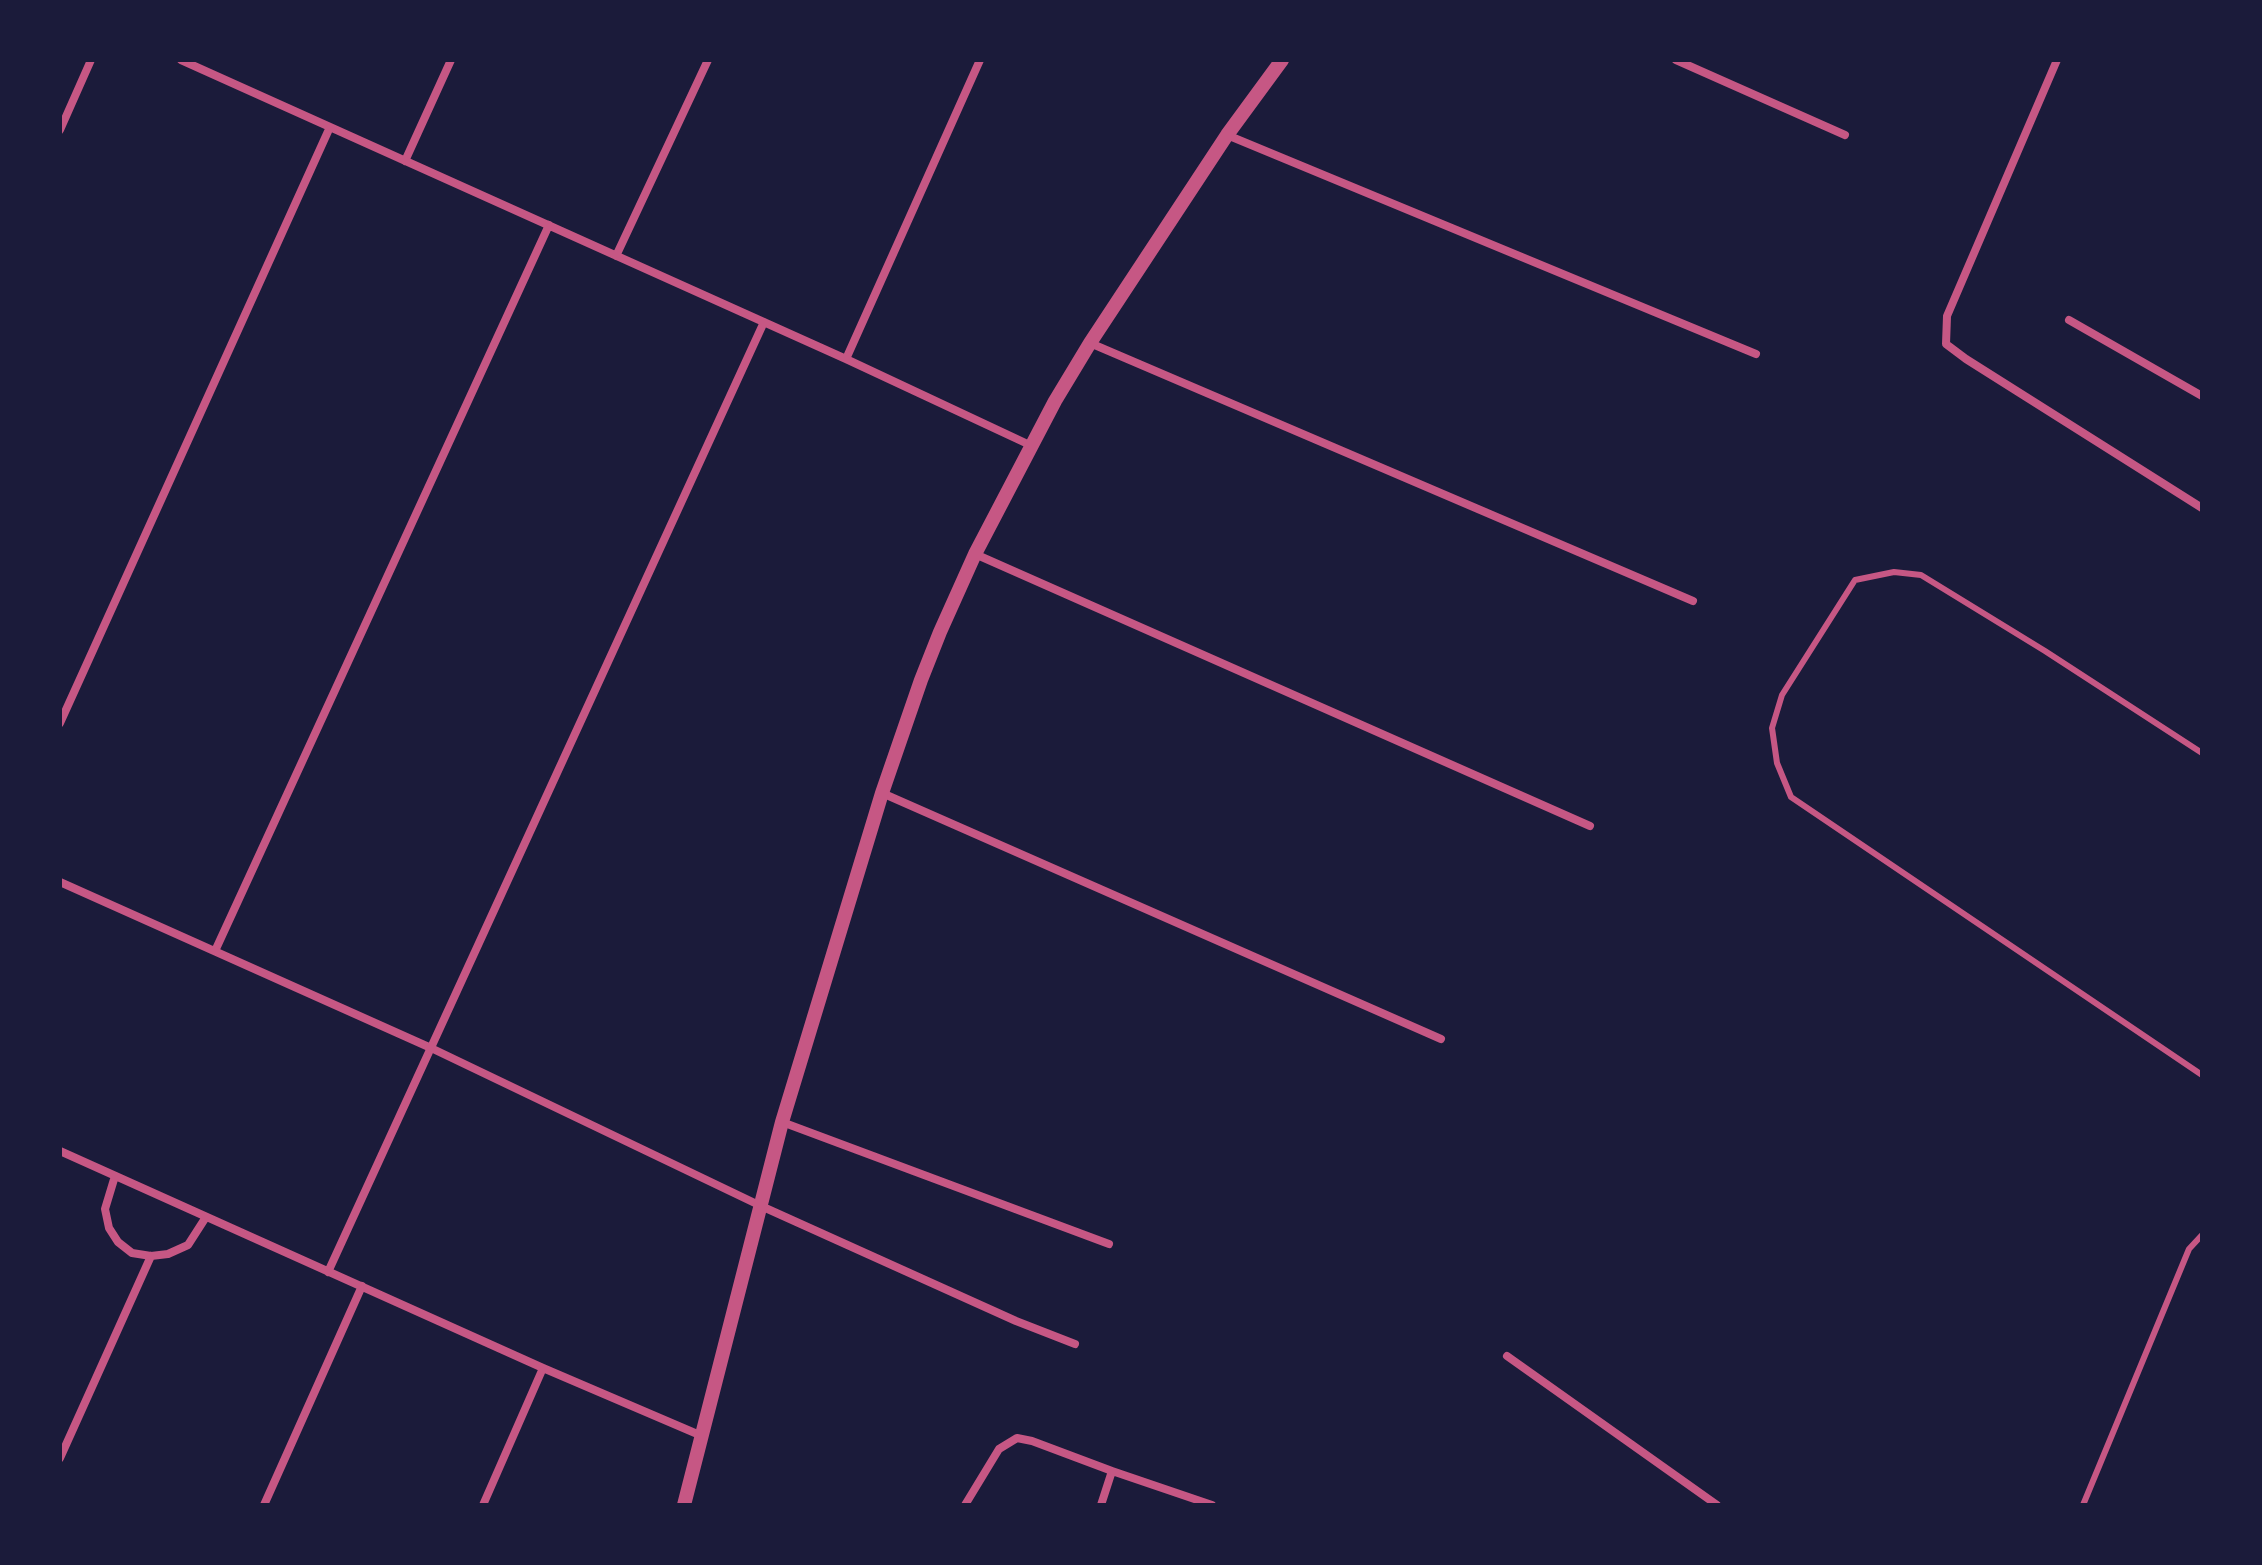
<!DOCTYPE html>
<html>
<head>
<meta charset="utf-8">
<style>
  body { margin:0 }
  #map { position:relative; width:2262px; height:1565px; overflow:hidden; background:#1b1b3a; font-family:"Source Serif 4",serif }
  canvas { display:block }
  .frame { position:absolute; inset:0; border:62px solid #1b1b3a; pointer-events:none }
</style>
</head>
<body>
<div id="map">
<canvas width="2262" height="1565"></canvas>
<div class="frame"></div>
</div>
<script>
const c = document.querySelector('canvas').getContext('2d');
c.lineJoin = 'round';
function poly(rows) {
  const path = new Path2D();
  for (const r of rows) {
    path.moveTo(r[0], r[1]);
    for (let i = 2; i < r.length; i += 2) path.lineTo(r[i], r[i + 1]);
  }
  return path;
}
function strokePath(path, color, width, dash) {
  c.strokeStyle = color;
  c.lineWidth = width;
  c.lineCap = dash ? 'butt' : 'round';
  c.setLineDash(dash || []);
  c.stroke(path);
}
strokePath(poly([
  [2202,753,2045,651,1921,575,1894,572,1855,580,1782,695,1772,728,1777,763,1791,797,2202,1075],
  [2083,1505,2189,1249,2202,1235]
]), '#c65784', 6);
strokePath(poly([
  [181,60,846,359,1032,446],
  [1676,60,1845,135],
  [2057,60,1947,316,1946,344,1966,359,2202,508],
  [60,130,91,60],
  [1227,135,1756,354],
  [405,161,451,60],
  [616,256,708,60],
  [2069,320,2202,396],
  [1090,343,1693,601],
  [846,359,980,60],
  [975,554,1590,826],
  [60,723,330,127],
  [882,793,1441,1039],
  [60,882,431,1048,761,1206,1016,1321,1075,1344],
  [215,951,549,225],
  [782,1122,1109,1244],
  [60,1151,543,1368,702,1436],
  [115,1176,105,1209,109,1228,118,1242,132,1253,151,1256,168,1254,188,1245,206,1217],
  [328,1272,764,322],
  [1507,1356,1717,1505],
  [60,1458,151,1256],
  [1112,1471,1212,1505],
  [264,1505,362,1286],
  [483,1505,543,1368],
  [965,1505,999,1449,1017,1438,1032,1441,1112,1471,1101,1505]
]), '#c65784', 8);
strokePath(poly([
  [684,1505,782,1122,882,793,921,680,940,632,975,554,1055,401,1090,343,1227,135,1282,60]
]), '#c65784', 14);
</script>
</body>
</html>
